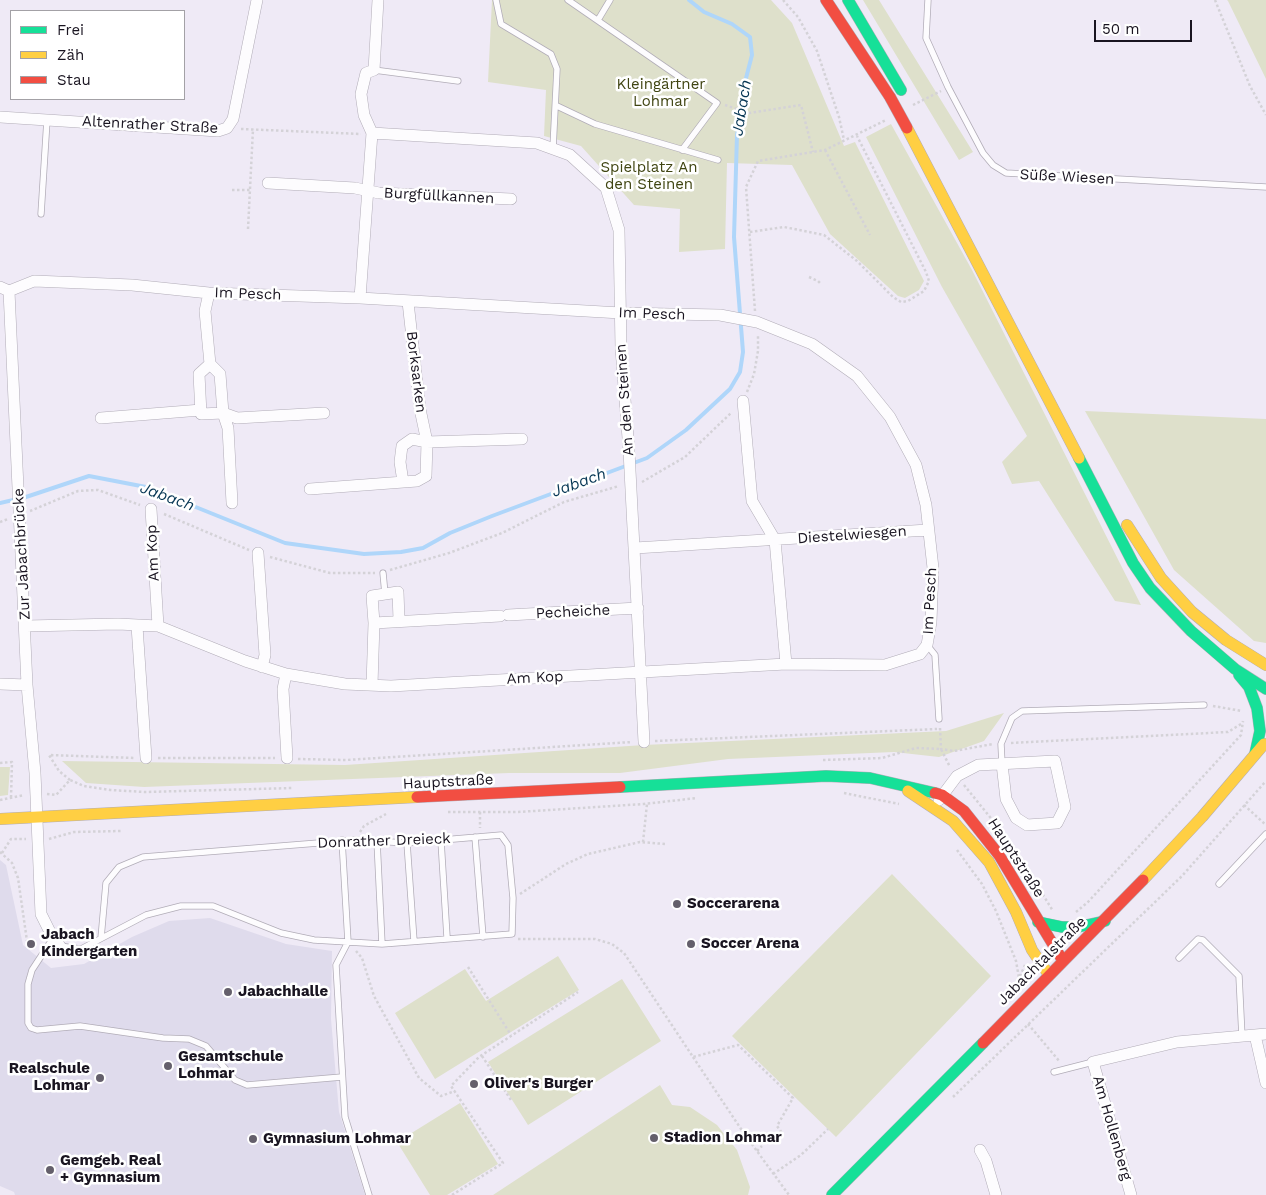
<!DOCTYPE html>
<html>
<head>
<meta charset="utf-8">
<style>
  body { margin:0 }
  #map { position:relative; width:1266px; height:1195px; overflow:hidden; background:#efeaf6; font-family:"Work Sans",sans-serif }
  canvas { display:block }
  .legend { position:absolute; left:10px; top:10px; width:175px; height:90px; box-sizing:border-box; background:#fff; border:1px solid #a3a1a6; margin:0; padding:6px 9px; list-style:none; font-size:15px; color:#191420 }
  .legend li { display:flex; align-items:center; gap:10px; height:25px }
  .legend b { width:25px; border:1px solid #a3a1a6 }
  .scale { position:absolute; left:1094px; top:20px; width:98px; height:22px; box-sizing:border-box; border:2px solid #191420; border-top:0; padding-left:6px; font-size:15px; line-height:18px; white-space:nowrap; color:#191420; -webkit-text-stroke:4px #fff; paint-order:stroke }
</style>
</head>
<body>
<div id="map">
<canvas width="1266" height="1195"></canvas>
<ul class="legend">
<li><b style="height:6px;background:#16e098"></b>Frei</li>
<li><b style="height:6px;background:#ffcf43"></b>Zäh</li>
<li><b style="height:6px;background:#f24e42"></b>Stau</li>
</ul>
<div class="scale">50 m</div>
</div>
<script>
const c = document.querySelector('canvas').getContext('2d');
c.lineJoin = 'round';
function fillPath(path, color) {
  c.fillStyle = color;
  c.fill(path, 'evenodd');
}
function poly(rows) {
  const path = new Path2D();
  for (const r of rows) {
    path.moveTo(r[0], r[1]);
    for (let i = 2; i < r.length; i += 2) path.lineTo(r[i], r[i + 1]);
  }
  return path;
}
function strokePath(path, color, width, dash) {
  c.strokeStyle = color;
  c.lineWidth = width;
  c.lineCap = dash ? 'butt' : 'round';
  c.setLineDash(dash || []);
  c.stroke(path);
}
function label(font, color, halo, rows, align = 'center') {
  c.font = font + ' "Work Sans",sans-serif';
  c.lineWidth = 5;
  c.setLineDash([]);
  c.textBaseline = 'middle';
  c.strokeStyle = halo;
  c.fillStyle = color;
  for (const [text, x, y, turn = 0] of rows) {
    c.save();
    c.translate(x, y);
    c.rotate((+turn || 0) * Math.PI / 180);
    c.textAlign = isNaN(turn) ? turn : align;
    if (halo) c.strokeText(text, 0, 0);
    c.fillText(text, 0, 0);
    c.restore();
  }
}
fillPath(poly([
  [0,860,6,865,23,945,51,968,84,964,132,937,169,921,210,918,286,944,332,951,331,1019,339,1112,365,1195,15,1195,14,1192,0,1186]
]), '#dfdbec');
fillPath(poly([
  [492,0,771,0,792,23,844,146,855,142,924,281,919,290,905,298,898,296,830,234,792,165,727,163,725,249,679,252,680,209,634,205,581,146,544,136,546,90,488,82],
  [863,0,879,0,973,152,959,160],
  [1227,0,1266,0,1266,79,1228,1],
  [891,124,972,270,1141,605,1115,601,1039,481,1012,484,1002,462,1027,436,942,287,866,137],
  [1085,411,1266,419,1266,643,1254,641,1174,570],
  [1004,713,984,741,939,757,894,752,728,759,620,773,509,773,144,787,86,783,62,761,345,765,644,745,946,731],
  [0,767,10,767,8,795,0,796],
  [892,874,991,976,836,1137,732,1036],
  [558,956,579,990,435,1079,395,1013,465,969,486,1001],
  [622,979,661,1041,528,1125,488,1062],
  [660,1085,672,1105,690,1107,717,1125,737,1150,750,1187,748,1195,493,1195],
  [460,1103,498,1164,447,1195,430,1195,397,1142]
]), '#dee0cb');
strokePath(poly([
  [0,503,26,497,89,476,146,487,285,543,364,554,401,552,423,548,450,533,492,516,647,458,686,430,730,389,740,372,743,352,734,237,737,135,744,86,752,55,750,37,732,24,704,12,689,0]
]), '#afd6fa', 4);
const lane = poly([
  [496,0,501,24,551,54,557,69,553,148],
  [568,0,717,103,682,150],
  [928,0,926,38,948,87,983,153,993,165,1006,173,1266,187],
  [598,20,610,0],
  [374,70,458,81],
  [557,106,595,124,718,160],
  [41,214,47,120],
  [383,573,385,594],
  [927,645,935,655,939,719],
  [1002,764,1001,744,1012,718,1022,711,1204,705],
  [475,837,483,937],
  [342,840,348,942,336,965,345,1117,369,1195],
  [377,841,382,944],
  [441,841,447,937],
  [407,843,414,941],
  [1219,884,1266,834],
  [53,938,32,970,28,984,28,1023,31,1028,37,1030,80,1026,163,1038,189,1039,206,1046,235,1080,247,1085,342,1077],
  [60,946,81,949,146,915,181,906,213,906,281,933,314,940,382,944,512,934,513,898,508,845,501,835,407,843,356,840,143,857,119,867,106,883,101,938],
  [1179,958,1198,939,1203,940,1239,976,1242,1037],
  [1054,1072,1093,1062]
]);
const street = poly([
  [0,117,218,131,227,128,233,119,257,0],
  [372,133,537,143,570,155,606,188,619,230,621,348,629,451,644,742],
  [268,183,355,188,379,193,511,199],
  [0,287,9,291,34,281,132,285,209,293,360,298,621,313,720,315,757,322,812,344,857,376,890,417,916,465,926,505,933,568,931,622,927,645,920,654,885,665,786,664,391,686,345,684,286,674,245,661,158,626,118,624,26,626],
  [9,291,27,685,35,773,41,914,53,938,60,946],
  [209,293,205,311,210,364],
  [360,298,372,133,364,115,361,94,366,73,374,70,378,0],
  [743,401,752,501,775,540,786,664],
  [101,418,201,410],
  [403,482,400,462,402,446,412,439,427,442,522,439],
  [310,489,417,481,426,476,427,442,420,409,408,302],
  [232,503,228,428,223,413,220,374,210,364,199,374,201,414,223,413,237,418,324,413],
  [151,509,158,626],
  [635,548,928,530],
  [258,553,265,655,262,667],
  [508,615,638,608],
  [374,623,372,596,398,592,399,620],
  [137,626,146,758],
  [286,674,283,689,287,758],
  [0,684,27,685],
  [372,685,374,623,500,616],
  [939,800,957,776,978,765,1055,761,1065,807,1057,823,1027,825,1016,818,1006,799,1002,764],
  [1255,1035,1266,1083],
  [980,1150,986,1161,996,1195],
  [1131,1195,1093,1062,1177,1042,1266,1034]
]);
const fast = poly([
  [848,0,901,90],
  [1079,458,1133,563,1150,588,1191,631,1235,669,1266,689],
  [1239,675,1249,687,1257,708,1260,731,1255,754],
  [620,787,826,776,870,778,935,793],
  [1038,922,1062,927,1078,927,1105,921],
  [832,1195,983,1043]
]);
const slow = poly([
  [907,128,1079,458],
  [1127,525,1161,578,1192,612,1226,640,1266,665],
  [908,791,953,821,989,862,1016,912,1032,950,1049,975],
  [0,819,417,797],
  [1143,880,1202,817,1264,744]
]);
const jam = poly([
  [826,0,890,97],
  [935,793,942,795,964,811,999,855,1063,961],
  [417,797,620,787],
  [983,1043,1143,880]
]);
strokePath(lane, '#b1acb7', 7);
strokePath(street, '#b1acb7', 12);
strokePath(fast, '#b1acb7', 12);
strokePath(slow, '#b1acb7', 12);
strokePath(jam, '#b1acb7', 12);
strokePath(poly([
  [783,0,798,17,817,51,839,117,844,140],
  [1215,0,1250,86,1266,115],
  [725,105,749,113,801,105,813,152],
  [913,105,941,91],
  [241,129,361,134],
  [825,150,870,235],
  [232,190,250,190],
  [248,229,253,129],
  [750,232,784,227,824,235,857,261,893,297,901,302,908,301,924,291,929,281,926,272,857,136],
  [809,277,818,281,821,284],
  [755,311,746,187,758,161,825,150,886,120],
  [747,392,754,374,758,351,758,334],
  [642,482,685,457,732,412],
  [30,511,78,491,98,490,140,505],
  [164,514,249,550],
  [0,522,8,519],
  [270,557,330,573,375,573],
  [390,570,449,553,502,533,564,502,619,486],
  [1213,706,1242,711],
  [940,728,941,749,954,751,993,744],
  [655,741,937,729],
  [1011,743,1228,732,1241,724],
  [158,758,275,758],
  [298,759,346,760,632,742],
  [823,760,882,758,916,748,941,749,950,767],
  [0,763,12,762,11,798],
  [70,780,59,771,49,755,135,758],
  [964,785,1011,843,1053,911],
  [844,793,899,804],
  [47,794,56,795,70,780,84,786,110,790,145,792,293,788],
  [0,800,24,795],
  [1244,805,1266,825],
  [448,812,518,812,644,804,697,798],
  [480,812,480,828],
  [360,832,364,826,386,814],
  [49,839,74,832,121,831],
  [643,842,647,804],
  [957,850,982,884,996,911,1016,961,1019,978,1022,982],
  [0,852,12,863,18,878,27,941],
  [2,853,11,839,26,839],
  [520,894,566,864,588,854,640,842,665,844],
  [1076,912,1088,902,1241,735,1243,721],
  [518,939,595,939,612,944,624,953,693,1057,738,1045,793,1098,777,1126,782,1133,775,1138],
  [356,951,362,958,374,996,419,1078,441,1096,455,1091],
  [468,967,511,1035],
  [1014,990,1025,965],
  [1028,1024,1060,1062],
  [482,1056,511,1100],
  [693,1057,743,1132,789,1195],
  [953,1097,1182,876,1266,781],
  [731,1139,743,1132],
  [757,1151,762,1146],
  [773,1174,801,1155,828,1129],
  [452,1195,503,1163,451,1086,479,1057,578,992]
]), '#d4d2d7', 2.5, [2.5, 2.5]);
strokePath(lane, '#fdfcfe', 5.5);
strokePath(street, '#fdfcfe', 11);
strokePath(fast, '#16e098', 11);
strokePath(slow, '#ffcf43', 11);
strokePath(jam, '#f24e42', 11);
const jamBridge = poly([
  [890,97,907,128]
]);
strokePath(jamBridge, '#b1acb7', 12, []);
strokePath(jamBridge, '#f24e42', 11);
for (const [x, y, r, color] of [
  [677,904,5,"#645f6b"],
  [31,944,5,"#645f6b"],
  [691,944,5,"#645f6b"],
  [228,992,5,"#645f6b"],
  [168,1066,5,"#645f6b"],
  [100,1078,5,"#645f6b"],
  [474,1084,5,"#645f6b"],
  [654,1138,5,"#645f6b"],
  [253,1139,5,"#645f6b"],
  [50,1170,5,"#645f6b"]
]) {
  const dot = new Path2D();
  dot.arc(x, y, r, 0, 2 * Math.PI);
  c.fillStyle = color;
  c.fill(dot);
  strokePath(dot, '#fff', 2);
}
label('15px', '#404512', '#fff', [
  ["Kleingärtner",661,85],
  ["Lohmar",661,102],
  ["Spielplatz An",649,168],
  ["den Steinen",649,185]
]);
label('15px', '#191420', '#fff', [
  ["Altenrather Straße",150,125,3],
  ["Süße Wiesen",1067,177,3],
  ["Burgfüllkannen",439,196,3],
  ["Im Pesch",248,294,2],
  ["Im Pesch",652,314,2],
  ["Borksarken",416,372,83],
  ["An den Steinen",625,400,-94],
  ["Diestelwiesgen",852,535,-4],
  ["Am Kop",153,553,-93],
  ["Zur Jabachbrücke",22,554,-93],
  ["Im Pesch",930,601,-87],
  ["Pecheiche",573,612,-3],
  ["Am Kop",535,678,-3],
  ["Hauptstraße",448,782,-3],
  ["Donrather Dreieck",384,841,-2],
  ["Hauptstraße",1016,858,57],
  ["Jabachtalstraße",1042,961,-45],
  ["Am Hollenberg",1112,1128,74]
]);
label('bold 15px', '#191420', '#fff', [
  ["Soccerarena",687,904],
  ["Jabach",41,935],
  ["Kindergarten",41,952],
  ["Soccer Arena",701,944],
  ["Jabachhalle",238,992],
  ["Gesamtschule",178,1057],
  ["Lohmar",178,1074],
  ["Realschule",90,1069,"right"],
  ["Lohmar",90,1086,"right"],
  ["Oliver's Burger",484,1084],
  ["Stadion Lohmar",664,1138],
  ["Gymnasium Lohmar",263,1139],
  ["Gemgeb. Real",60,1161],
  ["+ Gymnasium",60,1178]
], 'left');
label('italic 16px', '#053553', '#fff', [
  ["Jabach",742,108,-81],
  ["Jabach",579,483,-20],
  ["Jabach",167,497,20]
]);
</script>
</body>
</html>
